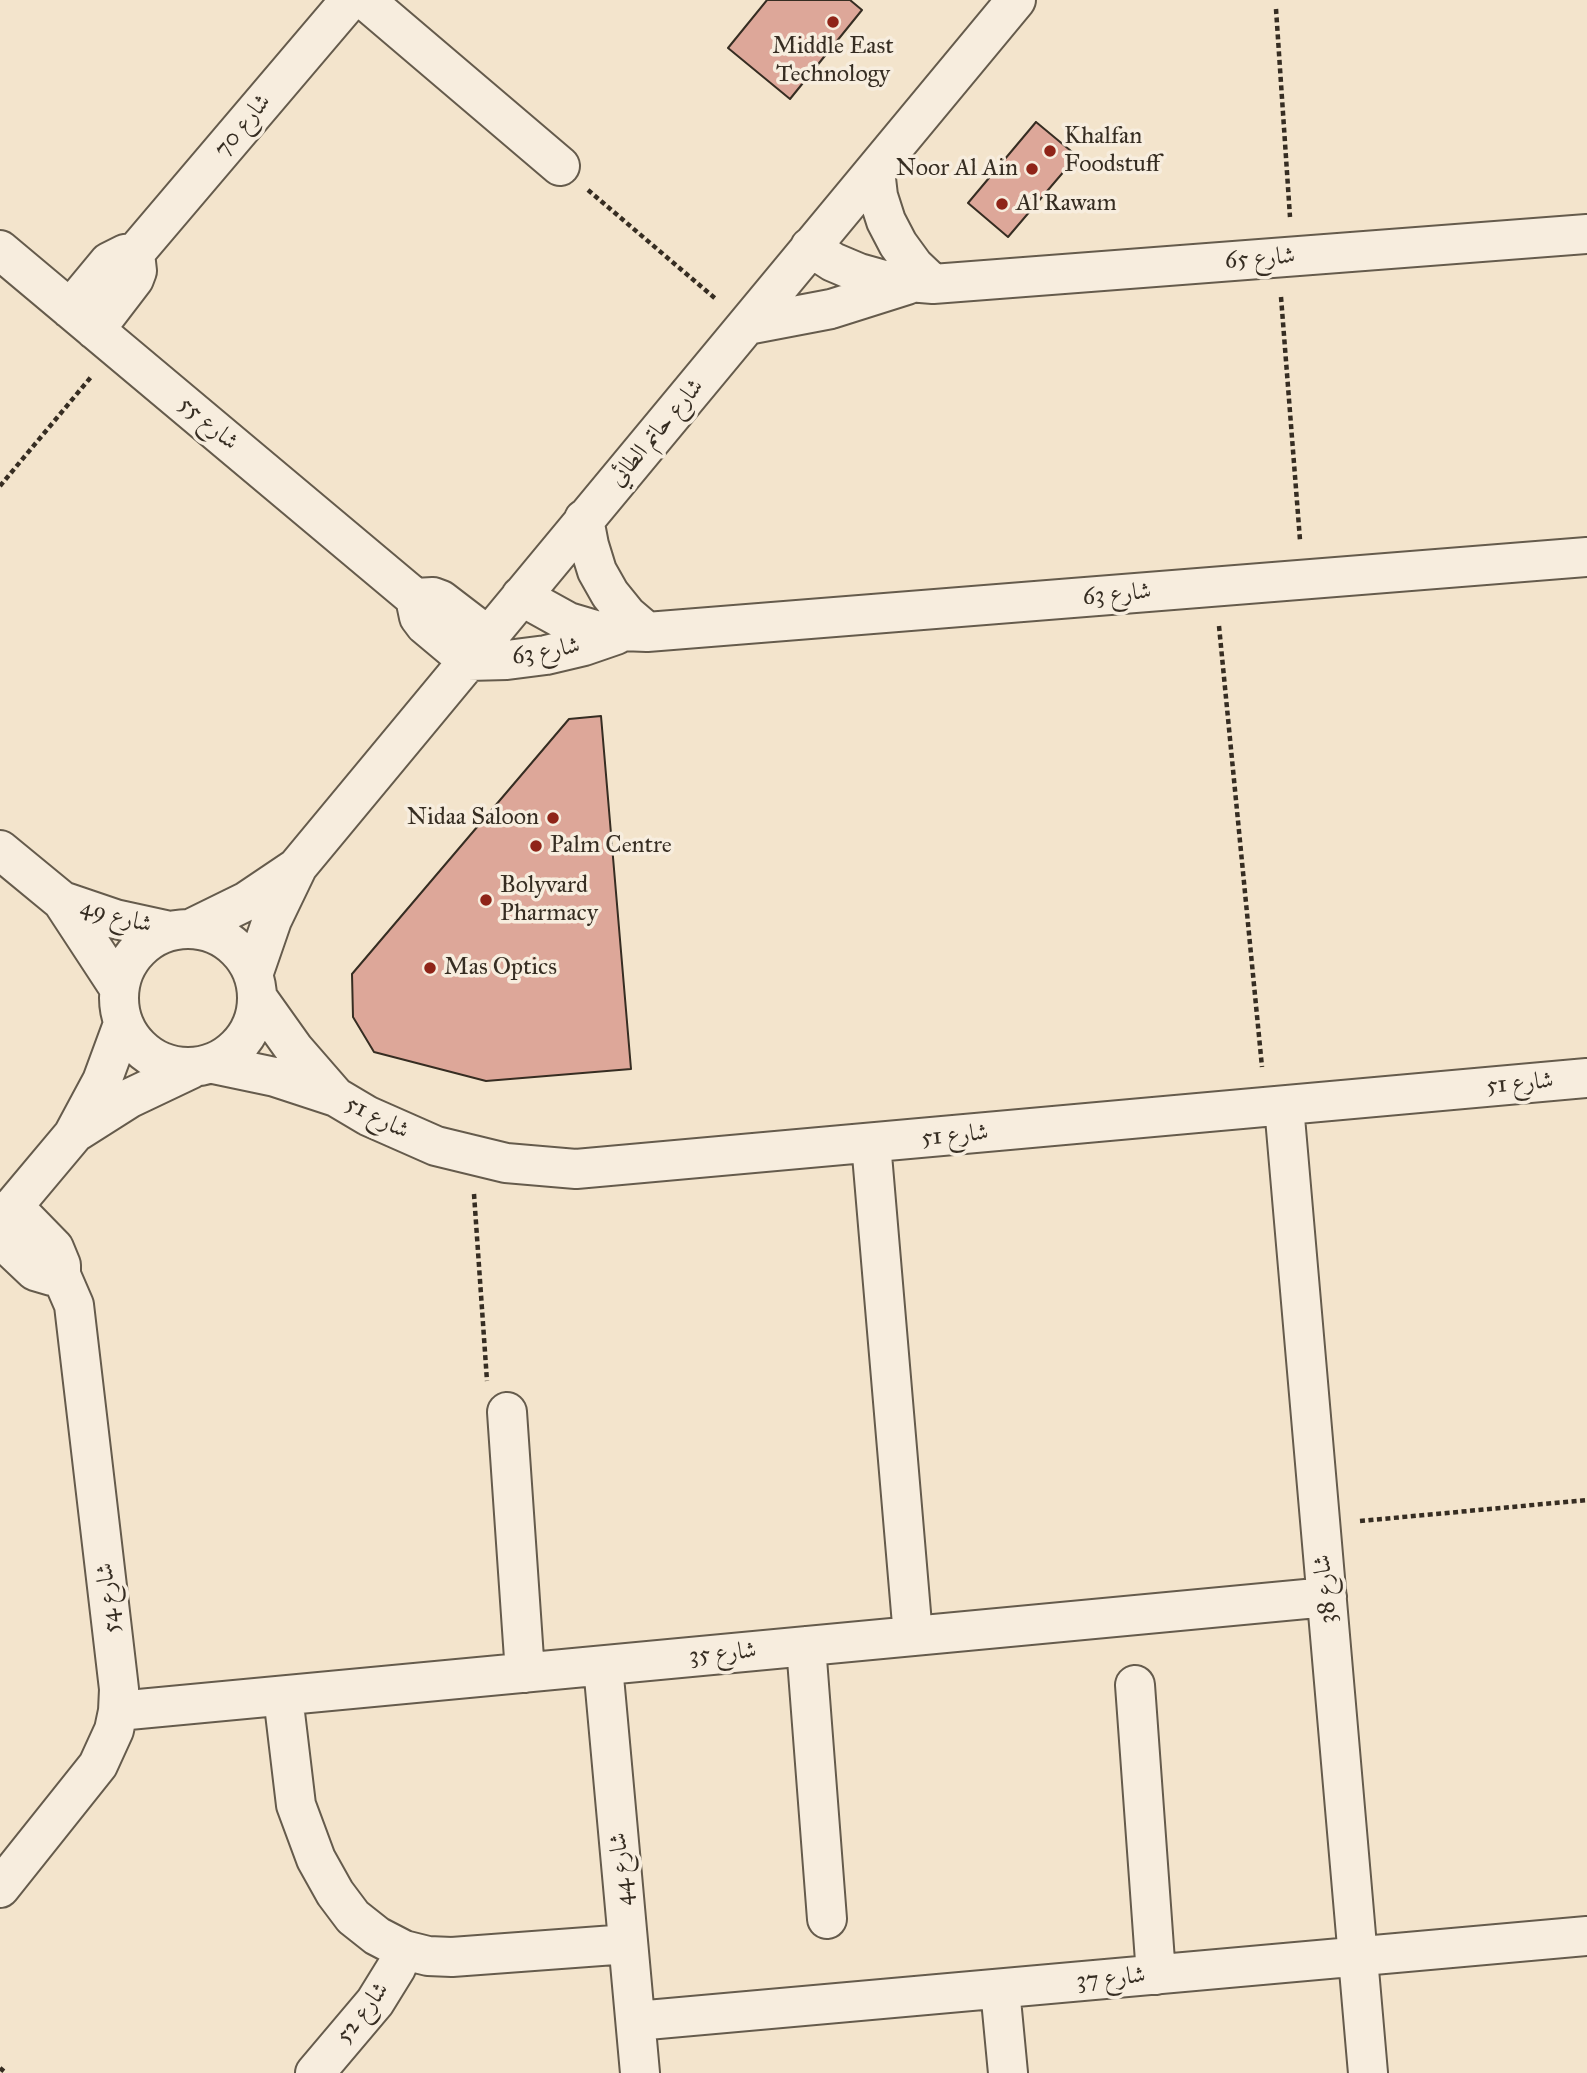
<!DOCTYPE html>
<html>
<head>
<meta charset="utf-8">
<style>
  body { margin:0 }
  canvas { display:block; background:#f3e4cc }
</style>
</head>
<body>
<canvas width="1587" height="2073"></canvas>
<script>
const c = document.querySelector('canvas').getContext('2d');
c.lineJoin = 'round';
function fillPath(path, color) {
  c.fillStyle = color;
  c.fill(path, 'evenodd');
}
function poly(rows) {
  const path = new Path2D();
  for (const r of rows) {
    if (r.length === 3) {
      path.moveTo(r[0] + r[2], r[1]);
      path.arc(r[0], r[1], r[2], 0, 2 * Math.PI);
      continue;
    }
    path.moveTo(r[0], r[1]);
    for (let i = 2; i < r.length; i += 2) path.lineTo(r[i], r[i + 1]);
  }
  return path;
}
function strokePath(path, color, width, dash) {
  c.strokeStyle = color;
  c.lineWidth = width;
  c.lineCap = dash ? 'butt' : 'round';
  c.setLineDash(dash || []);
  c.stroke(path);
}
function label(font, color, halo, rows, align = 'center') {
  c.font = font + ' "IM FELL Great Primer",Amiri,serif';
  c.lineWidth = 7;
  c.setLineDash([]);
  c.textBaseline = 'middle';
  c.strokeStyle = halo;
  c.fillStyle = color;
  for (const [text, x, y, turn = 0] of rows) {
    c.save();
    c.translate(x, y);
    c.rotate((+turn || 0) * Math.PI / 180);
    c.textAlign = isNaN(turn) ? turn : align;
    if (halo) c.strokeText(text, 0, 0);
    c.fillText(text, 0, 0);
    c.restore();
  }
}
const building = poly([
  [767,0,850,0,862,10,790,99,728,48,767,0],
  [1036,122,1077,156,1008,237,968,203,1036,122],
  [601,716,631,1069,486,1081,374,1052,353,1017,352,974,569,719,601,716]
]);
fillPath(building, '#dda799');
strokePath(building, '#362d22', 2);
const minor = poly([
  [365,0,560,166],
  [875,170,878,196,886,221,898,244,914,266,933,284],
  [810,247,833,262,859,273,884,280,933,284,1587,234],
  [0,250,415,598,419,617,425,625,468,661,507,660,546,655,584,646,616,635],
  [70,309,109,262,125,254,135,253,350,0],
  [747,325,831,309,907,285],
  [95,330,134,279,137,271,135,253],
  [584,519,589,545,597,571,610,594,627,615,647,632],
  [521,596,568,622,595,630,647,632,1587,557],
  [415,598,433,597,441,600,488,636],
  [0,850,62,901,119,988],
  [62,901,115,919,170,931],
  [192,928,247,901,296,868],
  [188,998,69],
  [253,975,272,920,298,866,1016,0],
  [257,997,294,1049,334,1095],
  [213,1064,275,1077,336,1097,368,1116,436,1146,506,1163,576,1169,1587,1078],
  [1284,1106,1368,2073],
  [78,1131,130,1098,191,1069],
  [871,1143,913,1636],
  [0,1222,73,1135,102,1081,123,1024],
  [0,1238,35,1271,52,1276,61,1275],
  [507,1412,525,1673],
  [806,1646,827,1919],
  [603,1666,640,2073],
  [1135,1685,1156,1975],
  [283,1696,296,1805,316,1859,335,1893,353,1917,377,1936,404,1950,428,1956,452,1957,628,1944],
  [118,1711,1327,1597],
  [0,1888,98,1765,114,1730,118,1711,119,1689,74,1305,61,1275,61,1265,54,1248,13,1206],
  [1000,1989,1008,2073],
  [636,2021,1587,1936],
  [315,2073,375,2002,396,1968,404,1950]
]);
strokePath(minor, '#655b4c', 42);
strokePath(poly([
  [1276,9,1290,217],
  [588,190,717,300],
  [1281,297,1300,540],
  [0,486,91,377],
  [1219,626,1262,1067],
  [474,1194,487,1381],
  [1360,1521,1587,1500],
  [0,2068,6,2073]
]), '#362d22', 4.5, [5, 3.5]);
strokePath(minor, '#f7edde', 38);
for (const [x, y, r, color] of [
  [833,22,7,"#8f2418"],
  [1050,151,7,"#8f2418"],
  [1032,169,7,"#8f2418"],
  [1002,204,7,"#8f2418"],
  [553,818,7,"#8f2418"],
  [536,846,7,"#8f2418"],
  [486,900,7,"#8f2418"],
  [430,968,7,"#8f2418"]
]) {
  const dot = new Path2D();
  dot.arc(x, y, r, 0, 2 * Math.PI);
  c.fillStyle = color;
  c.fill(dot);
  strokePath(dot, '#f7edde', 2.5);
}
label('24px', '#362d22', '#f7edde', [
  ["Middle East",833,47,"center"],
  ["Technology",833,75,"center"],
  ["Khalfan",1064,137],
  ["Foodstuff",1064,165],
  ["Noor Al Ain",1018,169,"right"],
  ["Al Rawam",1016,204],
  ["Nidaa Saloon",539,818,"right"],
  ["Palm Centre",550,846],
  ["Bolyvard",500,886],
  ["Pharmacy",500,914],
  ["Mas Optics",444,968]
], 'left');
label('24px', '#362d22', '#f7edde', [
  ["شارع 70",243,126,-50],
  ["شارع 65",1260,259,-4],
  ["شارع 55",208,424,40],
  ["شارع حاتم الطائي",657,433,-50],
  ["شارع 63",1117,595,-5],
  ["شارع 63",546,652,-10],
  ["شارع 49",116,917,15],
  ["شارع 51",1520,1084,-5],
  ["شارع 51",377,1118,27],
  ["شارع 51",955,1136,-5],
  ["شارع 38",1326,1589,-95],
  ["شارع 54",109,1598,-96],
  ["شارع 35",723,1654,-5],
  ["شارع 44",622,1869,-95],
  ["شارع 37",1111,1979,-5],
  ["شارع 52",363,2013,-52]
]);
</script>
</body>
</html>
